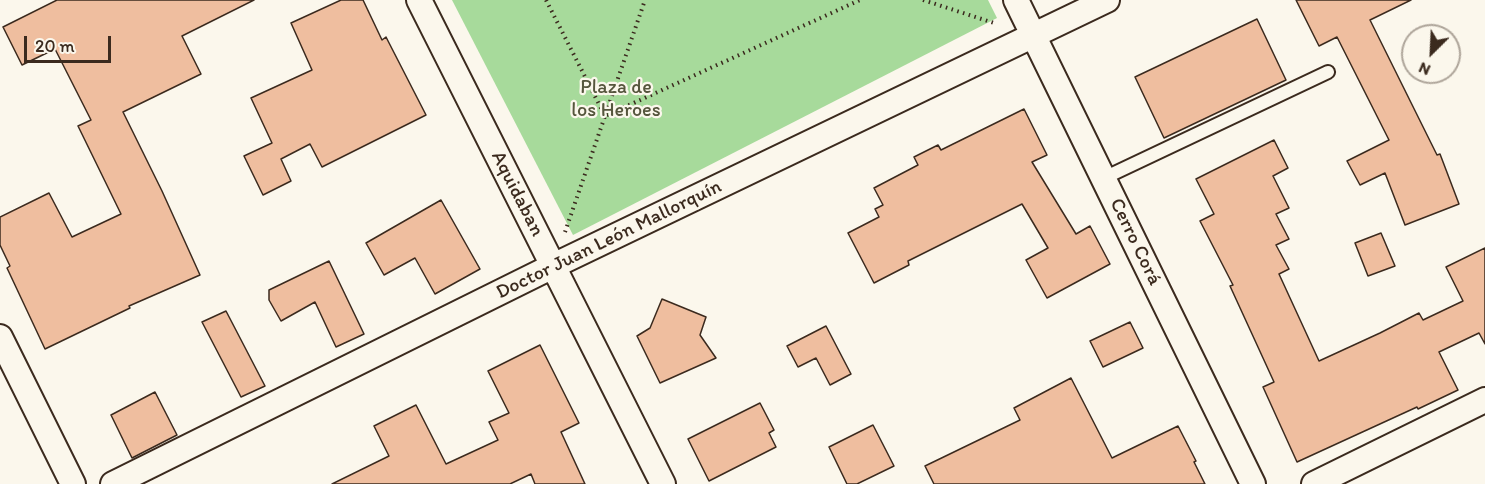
<!DOCTYPE html>
<html>
<head>
<meta charset="utf-8">
<style>
  body { margin:0 }
  #map { position:relative; width:1485px; height:484px; overflow:hidden; background:#fbf7ec; font-family:Itim,sans-serif }
  canvas { display:block }
  .north { position:absolute; left:1401px; top:24px; width:60px; height:60px; box-sizing:border-box; background:#fbf7ec; border:2px solid #aea59a; border-radius:50%; rotate:204deg; font-size:16px; font-weight:700; line-height:24px; text-align:center; color:#3b2a1e }
  .north::after { content:''; display:block; margin:auto; width:21px; height:27px; background:#3b2a1e; clip-path:polygon(50% 0,100% 100%,50% 72%,0 100%) }
  .scale { position:absolute; left:24px; top:36px; width:87px; height:27px; box-sizing:border-box; border:3px solid #3b2a1e; border-top:0; padding-left:8px; font-size:18px; line-height:21px; white-space:nowrap; color:#3b2a1e; -webkit-text-stroke:4px #fbf7ec; paint-order:stroke }
</style>
</head>
<body>
<div id="map">
<canvas width="1485" height="484"></canvas>
<div class="north">N</div>
<div class="scale">20 m</div>
</div>
<script>
const c = document.querySelector('canvas').getContext('2d');
c.lineJoin = 'round';
function fillPath(path, color) {
  c.fillStyle = color;
  c.fill(path, 'evenodd');
}
function poly(rows) {
  const path = new Path2D();
  for (const r of rows) {
    path.moveTo(r[0], r[1]);
    for (let i = 2; i < r.length; i += 2) path.lineTo(r[i], r[i + 1]);
  }
  return path;
}
function strokePath(path, color, width, dash) {
  c.strokeStyle = color;
  c.lineWidth = width;
  c.lineCap = dash ? 'butt' : 'round';
  c.setLineDash(dash || []);
  c.stroke(path);
}
function label(font, color, halo, rows, align = 'center') {
  c.font = font + ' Itim,sans-serif';
  c.lineWidth = 4.5;
  c.setLineDash([]);
  c.textBaseline = 'middle';
  c.strokeStyle = halo;
  c.fillStyle = color;
  for (const [text, x, y, turn = 0] of rows) {
    c.save();
    c.translate(x, y);
    c.rotate((+turn || 0) * Math.PI / 180);
    c.textAlign = isNaN(turn) ? turn : align;
    if (halo) c.strokeText(text, 0, 0);
    c.fillText(text, 0, 0);
    c.restore();
  }
}
fillPath(poly([
  [452,0,988,0,997,18,573,235]
]), '#a7da9b');
const building = poly([
  [57,0,254,0,182,36,201,74,123,112,162,191,200,275,129,306,130,308,45,349,7,268,10,266,0,245,0,217,49,193,72,237,121,214,78,126,91,120,55,49,22,65,3,27,57,0],
  [341,0,363,0,382,40,386,37,426,115,322,167,310,144,281,159,291,181,263,195,244,156,272,143,251,98,312,70,291,23,341,0],
  [1296,0,1411,0,1370,20,1437,155,1440,154,1459,204,1405,225,1385,173,1360,185,1347,161,1389,140,1337,37,1319,46,1296,0],
  [1257,19,1286,80,1164,138,1135,77,1257,19],
  [1024,109,1047,155,1032,162,1076,234,1090,226,1110,264,1047,298,1026,260,1048,248,1022,204,908,261,909,265,874,283,848,233,879,217,875,209,883,205,874,188,918,165,914,157,938,145,941,150,1024,109],
  [1274,140,1288,168,1273,176,1289,208,1276,214,1289,239,1276,245,1289,269,1279,274,1319,361,1380,333,1419,313,1423,320,1463,301,1446,267,1485,248,1485,344,1479,333,1439,352,1458,390,1418,409,1417,407,1297,462,1263,387,1274,382,1230,286,1233,285,1200,221,1214,214,1196,179,1274,140],
  [441,200,480,269,435,294,415,258,384,275,366,243,441,200],
  [1381,233,1395,266,1368,276,1355,243,1381,233],
  [329,261,364,334,336,347,315,302,281,321,269,300,269,290,329,261],
  [662,299,706,317,700,335,716,358,660,383,637,336,650,328,662,299],
  [226,311,265,386,241,397,202,322,226,311],
  [1130,322,1143,348,1103,367,1090,341,1130,322],
  [826,326,851,374,830,385,816,358,798,367,787,346,826,326],
  [540,345,579,423,561,432,585,484,535,484,531,474,510,484,332,484,389,456,374,426,416,405,446,464,498,440,489,422,509,413,488,371,540,345],
  [1071,378,1112,458,1178,426,1196,461,1194,462,1205,484,934,484,925,466,1020,420,1014,408,1071,378],
  [155,392,177,435,132,458,111,415,155,392],
  [760,403,774,430,769,433,776,447,709,481,688,439,760,403],
  [873,425,894,466,857,484,847,484,829,447,873,425]
]);
fillPath(building, '#efbe9f');
strokePath(building, '#3b2a1e', 1.5);
const lane = poly([
  [1104,178,1328,72]
]);
const street = poly([
  [419,0,663,484],
  [1016,0,1253,484],
  [0,337,73,484],
  [113,484,553,266,1107,0],
  [1314,484,1485,400]
]);
strokePath(lane, '#3b2a1e', 16);
strokePath(street, '#3b2a1e', 28);
strokePath(poly([
  [546,0,605,116,860,0],
  [923,0,997,24],
  [565,232,645,0]
]), '#3b2a1e', 4, [1.5, 4.5]);
strokePath(lane, '#fbf7ec', 12);
strokePath(street, '#fbf7ec', 24);
label('20px', '#56563d', '#fbf7ec', [
  ["Plaza de",616,88],
  ["los Heroes",616,111]
]);
label('20px', '#3b2a1e', '#fbf7ec', [
  ["Aquidaban",517,194,63],
  ["Doctor Juan León Mallorquín",609,240,-26],
  ["Cerro Corá",1135,242,64]
]);
</script>
</body>
</html>
